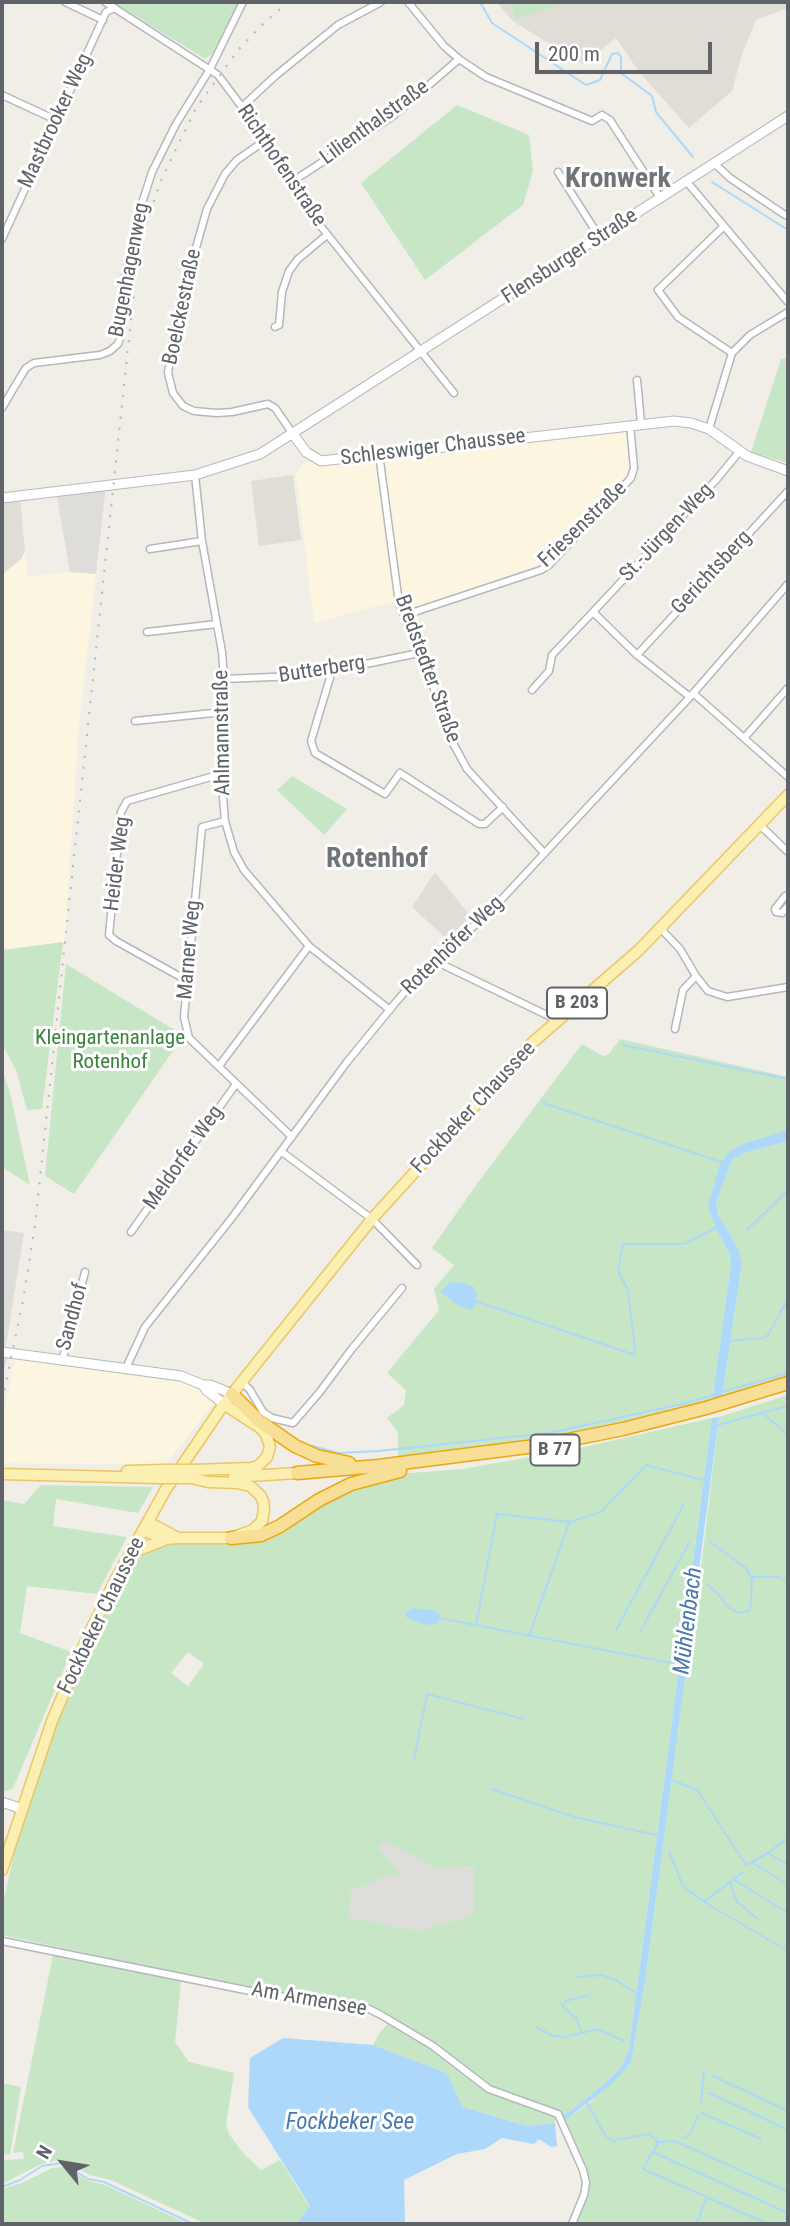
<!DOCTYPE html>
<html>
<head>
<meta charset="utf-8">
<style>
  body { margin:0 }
  #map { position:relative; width:790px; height:2226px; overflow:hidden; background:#f0eee7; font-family:"Roboto Condensed",sans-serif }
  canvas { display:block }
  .frame { position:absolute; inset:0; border:4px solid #5f6267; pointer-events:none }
  .north { position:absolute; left:28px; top:2128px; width:70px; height:70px; -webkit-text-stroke:5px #fff; paint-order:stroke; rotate:300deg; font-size:19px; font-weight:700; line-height:28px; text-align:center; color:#5f6267 }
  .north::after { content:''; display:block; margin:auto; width:24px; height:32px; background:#5f6267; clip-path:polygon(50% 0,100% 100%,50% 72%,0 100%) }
  .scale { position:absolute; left:535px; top:42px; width:177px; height:32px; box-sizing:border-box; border:4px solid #5f6267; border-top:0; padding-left:9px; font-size:21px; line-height:24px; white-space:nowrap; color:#5f6267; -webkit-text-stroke:5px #fff; paint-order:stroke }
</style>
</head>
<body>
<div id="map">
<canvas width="790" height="2226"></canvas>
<div class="frame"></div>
<div class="north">N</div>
<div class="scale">200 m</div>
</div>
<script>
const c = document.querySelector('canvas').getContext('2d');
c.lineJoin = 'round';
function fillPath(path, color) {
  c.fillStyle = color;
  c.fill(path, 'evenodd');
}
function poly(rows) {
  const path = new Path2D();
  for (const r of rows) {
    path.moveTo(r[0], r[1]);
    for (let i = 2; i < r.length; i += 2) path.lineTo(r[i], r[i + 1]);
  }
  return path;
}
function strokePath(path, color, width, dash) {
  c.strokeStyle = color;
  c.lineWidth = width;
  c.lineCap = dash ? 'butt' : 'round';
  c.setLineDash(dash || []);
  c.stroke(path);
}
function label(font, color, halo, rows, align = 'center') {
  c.font = font + ' "Roboto Condensed",sans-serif';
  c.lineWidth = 6;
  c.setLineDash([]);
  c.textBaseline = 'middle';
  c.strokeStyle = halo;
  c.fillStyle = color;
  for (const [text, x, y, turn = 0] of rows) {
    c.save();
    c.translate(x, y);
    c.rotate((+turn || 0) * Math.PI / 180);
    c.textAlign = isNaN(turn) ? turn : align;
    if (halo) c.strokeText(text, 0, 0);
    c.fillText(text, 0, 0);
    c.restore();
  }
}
fillPath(poly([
  [626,429,629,468,627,477,544,562,490,583,414,608,408,606,403,599,314,623,296,475,305,461,322,465],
  [25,551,27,577,70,572,96,574,79,725,65,936,63,942,2,951,2,573,21,559],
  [15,1359,184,1383,217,1399,165,1465,2,1463,2,1420]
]), '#fcf6e0');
fillPath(poly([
  [106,486,96,574,70,572,56,492],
  [2,1230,24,1233,5,1352,7,1358,2,1380],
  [385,1841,438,1869,474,1867,474,1915,418,1931,349,1917,351,1891,389,1876,377,1847]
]), '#dfddd9');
fillPath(poly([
  [496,2,788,2,788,8,756,20,742,54,732,91,689,128,639,72,616,38,583,64,514,22],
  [293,475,301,540,259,546,251,481],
  [20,496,25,551,21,559,3,574,2,498],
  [435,872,471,917,447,939,412,907]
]), '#e0ddd6');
fillPath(poly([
  [113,2,241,2,218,49,205,59],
  [510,2,566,2,516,19],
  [457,105,529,135,533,171,523,205,425,280,361,183],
  [788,358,788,463,751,452,781,359],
  [292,776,347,809,324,835,277,790],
  [63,942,42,1109,27,1110,16,1070,2,1044,2,950],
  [66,964,181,1034,179,1042,74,1194,45,1176],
  [620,1039,788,1077,788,1130,731,1150,708,1208,717,1231,729,1252,731,1265,712,1402,591,1432,502,1446,398,1456,398,1432,387,1418,404,1405,406,1390,387,1373,439,1310,434,1289,454,1265,432,1248,479,1181,582,1044,603,1056,608,1055],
  [2,1069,10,1093,30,1185,2,1167],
  [788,1141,788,1378,722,1398,742,1262,737,1246,719,1217,716,1203,732,1160,744,1153],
  [788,1395,788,2224,575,2224,589,2183,563,2122,588,2104,631,2062,645,1982,684,1681,701,1569,719,1417],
  [712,1418,629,2049,622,2065,612,2077,572,2110,560,2117,490,2087,365,2005,270,1993,2,1935,2,1908,18,1836,57,1723,132,1557,171,1543,243,1541,329,1497,398,1474,462,1469,576,1449],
  [188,1652,204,1664,188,1686,171,1673],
  [385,1841,438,1869,474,1867,474,1915,418,1931,349,1917,351,1891,389,1876,401,1875,378,1848],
  [41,1485,153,1487,138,1513,56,1499,53,1526,127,1537,97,1594,27,1586,20,1633,71,1652,13,1788,3,1792,2,1792,2,1500,24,1504],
  [53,1955,181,1980,175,2042,189,2062,234,2073,226,2125,229,2134,243,2153,261,2170,280,2160,310,2207,296,2224,206,2224,111,2180,90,2175,66,2162,58,2160,41,2164,2,2184,2,2160,24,2159,23,2152,13,2153],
  [388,2023,431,2048,487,2091,556,2115,555,2123,527,2126,463,2107,447,2073,373,2045,379,2034],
  [2,2083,21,2087,10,2155,2,2154],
  [63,2167,89,2181,105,2185,188,2224,2,2224,2,2189,22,2183,52,2168]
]), '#c6e6c6');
fillPath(poly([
  [788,1130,788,1141,744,1153,732,1160,716,1203,719,1217,737,1246,742,1262,722,1398,712,1402,731,1265,729,1252,717,1231,708,1208,720,1164,731,1150,743,1144],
  [451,1282,462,1283,474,1287,477,1296,475,1305,470,1310,454,1303,440,1291],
  [719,1417,645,1982,631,2062,613,2083,563,2122,560,2117,572,2110,612,2077,622,2065,629,2049,712,1418],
  [413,1608,432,1610,440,1615,439,1623,426,1625,406,1617,406,1612],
  [283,2038,373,2045,447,2073,463,2107,527,2126,555,2123,557,2146,551,2147,539,2139,534,2144,502,2138,485,2149,457,2154,404,2180,405,2224,296,2224,310,2206,248,2107,250,2058]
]), '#add8fa');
strokePath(poly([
  [480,2,492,23,586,85,600,80,612,54,618,53,621,57,621,73,652,96,656,112,693,157],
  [712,182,788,230],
  [623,1045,788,1079],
  [543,1103,721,1162],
  [747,1230,788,1190],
  [475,1301,632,1354,635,1351,628,1290,618,1271,623,1244,684,1244,717,1227],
  [731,1341,763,1338,768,1335,788,1299],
  [722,1392,788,1373],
  [765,1415,788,1435],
  [718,1425,788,1406],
  [313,1446,338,1453,379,1451,549,1433,682,1404,713,1395],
  [752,1577,779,1577,788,1583],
  [708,1585,720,1596,728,1607,739,1613,749,1611,751,1603,752,1579,747,1569,709,1541],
  [439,1618,681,1665],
  [476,1625,497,1514,570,1522,601,1512,646,1465,703,1480],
  [616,1630,684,1504],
  [640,1632,689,1543],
  [529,1636,569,1523],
  [414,1759,427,1694,524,1719],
  [672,1780,697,1790,746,1865,768,1853,788,1838],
  [492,1789,574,1817,656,1835],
  [669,1851,683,1886,704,1902,788,1951],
  [768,1853,788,1865],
  [753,1863,788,1885],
  [733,1879,788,1913],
  [730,1882,737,1902,758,1919],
  [705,1901,743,1872],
  [578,1977,602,1975,616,1980,636,1993],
  [536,2027,553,2036,565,2037,598,2029,624,2041],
  [582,2033,577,2019,562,2006,566,2001,590,1995],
  [713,2076,788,2111],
  [710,2093,788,2130],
  [587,2103,605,2135,612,2141,648,2134,656,2139,657,2145,643,2169,768,2224],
  [701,2103,704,2071],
  [700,2112,761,2139],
  [684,2139,691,2132,698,2116],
  [657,2142,675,2141,788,2192],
  [655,2153,788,2213],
  [2,2187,20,2180,42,2166,61,2163,88,2179,104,2182,193,2224],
  [696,2224,706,2199]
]), '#add8fa', 2);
const street = poly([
  [65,2,103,20],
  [105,2,218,75,242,107,303,204,454,393],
  [408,2,444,46,459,59,486,77,592,121,602,115,610,120,661,199],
  [2,95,56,120],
  [242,107,274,77,338,25,381,2],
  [263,142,237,160,225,174,207,209,176,318,168,373,173,393,183,406,194,411,217,413,232,412,268,404,275,408,293,434],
  [715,164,730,178,785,215],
  [558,172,600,238],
  [687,182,788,302],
  [290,183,393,116,459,59],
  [723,227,658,290,678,317,732,353],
  [2,239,106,12,115,8],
  [275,327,279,325,282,292,289,271,298,259,327,235],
  [637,380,641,423],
  [2,408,21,376,26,368,34,363,100,355,110,351,118,344,121,336,123,286,137,219,152,172,176,124,210,69,243,2],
  [709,429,732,353,750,335,788,312],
  [379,454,399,603,435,691,454,745,467,769,544,853],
  [195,475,202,541,222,652,224,679,221,774,225,821,234,852,244,870,309,946,390,1010],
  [150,549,202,541],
  [405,615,541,570,549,565,631,478,634,468,630,425],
  [147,632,217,624],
  [637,655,788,491],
  [332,671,311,741,315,753,385,794,400,773,479,824,485,824,503,807],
  [224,679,296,676,332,671,419,653],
  [532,690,549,671,552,655,593,612],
  [693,693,788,777],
  [690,697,637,655,593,612,716,480,739,452],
  [135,721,223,712],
  [745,737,788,688],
  [225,821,202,827,184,1017,189,1038,292,1137],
  [760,825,788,852],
  [788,896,785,896,775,909,776,912,782,913,788,906],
  [661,929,680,949,696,976,683,990,675,1029],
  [433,960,557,1020],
  [696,976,708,991,727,997,788,987],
  [186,980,116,941,109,935,121,812,127,801,221,774],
  [219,1066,309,946],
  [282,1152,372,1219,417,1265],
  [131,1232,236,1084],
  [62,1361,85,1272],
  [126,1368,145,1327,231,1219,347,1062,396,1002,433,960,486,916,690,697,788,584],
  [242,1382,250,1390,263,1412,272,1418,293,1423,319,1393,351,1350,402,1288],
  [2,1941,270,1995,365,2007,381,2015,433,2046,489,2089,558,2114,583,2170,586,2183,584,2195,572,2224]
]);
const secondary = poly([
  [293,434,306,452,321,461,674,421,691,423,709,429,747,456,788,471],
  [2,498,195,475,260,454,788,116],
  [2,1352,181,1376,203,1385,210,1385,223,1390,232,1394],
  [203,1385,206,1390,224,1404],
  [2,1802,22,1809]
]);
const primary = poly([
  [194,1470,251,1468,258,1466,267,1457,270,1447,266,1434,259,1427,224,1404],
  [127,1471,162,1470],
  [2,1474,158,1478],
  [234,1477,297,1473],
  [148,1522,178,1538],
  [143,1530,166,1539,178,1538,231,1538,253,1530,262,1521,264,1510,263,1501,260,1495,250,1486,237,1483,208,1482,191,1478],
  [131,1553,164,1540],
  [2,1870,52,1721,88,1636,116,1579,166,1489,224,1404,372,1219,532,1043,639,950,788,795]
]);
const highway = poly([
  [232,1394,259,1421,295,1446,317,1456,349,1463],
  [297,1473,378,1466,543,1445,623,1429,706,1408,788,1383],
  [231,1538,261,1535,280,1526,319,1500,351,1484,400,1471]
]);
strokePath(street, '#b4b7bb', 9);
strokePath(secondary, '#b6b9be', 11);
strokePath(primary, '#eac666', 13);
strokePath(highway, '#eba70d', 15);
strokePath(street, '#fff', 6);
strokePath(secondary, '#fff', 9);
strokePath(primary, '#fbefb2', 10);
strokePath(highway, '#f7df97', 12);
strokePath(poly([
  [2,1401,23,1301,35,1225,135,282,140,250,148,218,162,178,196,108,239,49,264,23,288,2]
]), '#b5b6b7', 2, [2, 9]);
const primaryBridge = poly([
  [162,1470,194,1470],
  [158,1478,189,1478]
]);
strokePath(primaryBridge, '#eac666', 13, []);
strokePath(primaryBridge, '#fbefb2', 10);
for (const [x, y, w] of [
  [577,1003,60],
  [555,1450,49]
]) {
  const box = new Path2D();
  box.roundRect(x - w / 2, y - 15.5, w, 31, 5);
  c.fillStyle = '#fff';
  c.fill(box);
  strokePath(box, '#5f6267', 2);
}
label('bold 19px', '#5f6267', null, [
  ["B 203",577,1003],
  ["B 77",555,1450]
]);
label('21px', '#5f6267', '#fff', [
  ["Mastbrooker Weg",56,121,-65],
  ["Lilienthalstraße",375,123,-36],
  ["Richthofenstraße",281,166,56],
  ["Flensburger Straße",570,257,-33],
  ["Bugenhagenweg",130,270,-79],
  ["Boelckestraße",183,307,-78],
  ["Schleswiger Chaussee",433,448,-7],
  ["Friesenstraße",583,525,-44],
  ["St.-Jürgen-Weg",667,533,-47],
  ["Gerichtsberg",712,573,-47],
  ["Bredstedter Straße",427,669,70],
  ["Butterberg",322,670,-9],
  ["Ahlmannstraße",223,733,-91],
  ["Heider Weg",118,864,-83],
  ["Rotenhöfer Weg",453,946,-44],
  ["Marner Weg",190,950,-85],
  ["Fockbeker Chaussee",474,1108,-47],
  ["Meldorfer Weg",184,1158,-55],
  ["Sandhof",73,1317,-75],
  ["Fockbeker Chaussee",102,1616,-64],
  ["Am Armensee",309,2000,10]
]);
label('21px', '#3a823e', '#fff', [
  ["Kleingartenanlage",110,1039],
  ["Rotenhof",110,1063]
]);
label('italic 23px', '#4979ad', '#fff', [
  ["Mühlenbach",689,1621,-83],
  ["Fockbeker See",350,2123]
]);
label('bold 28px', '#707479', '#fff', [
  ["Kronwerk",618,180],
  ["Rotenhof",377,860]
]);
</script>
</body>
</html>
